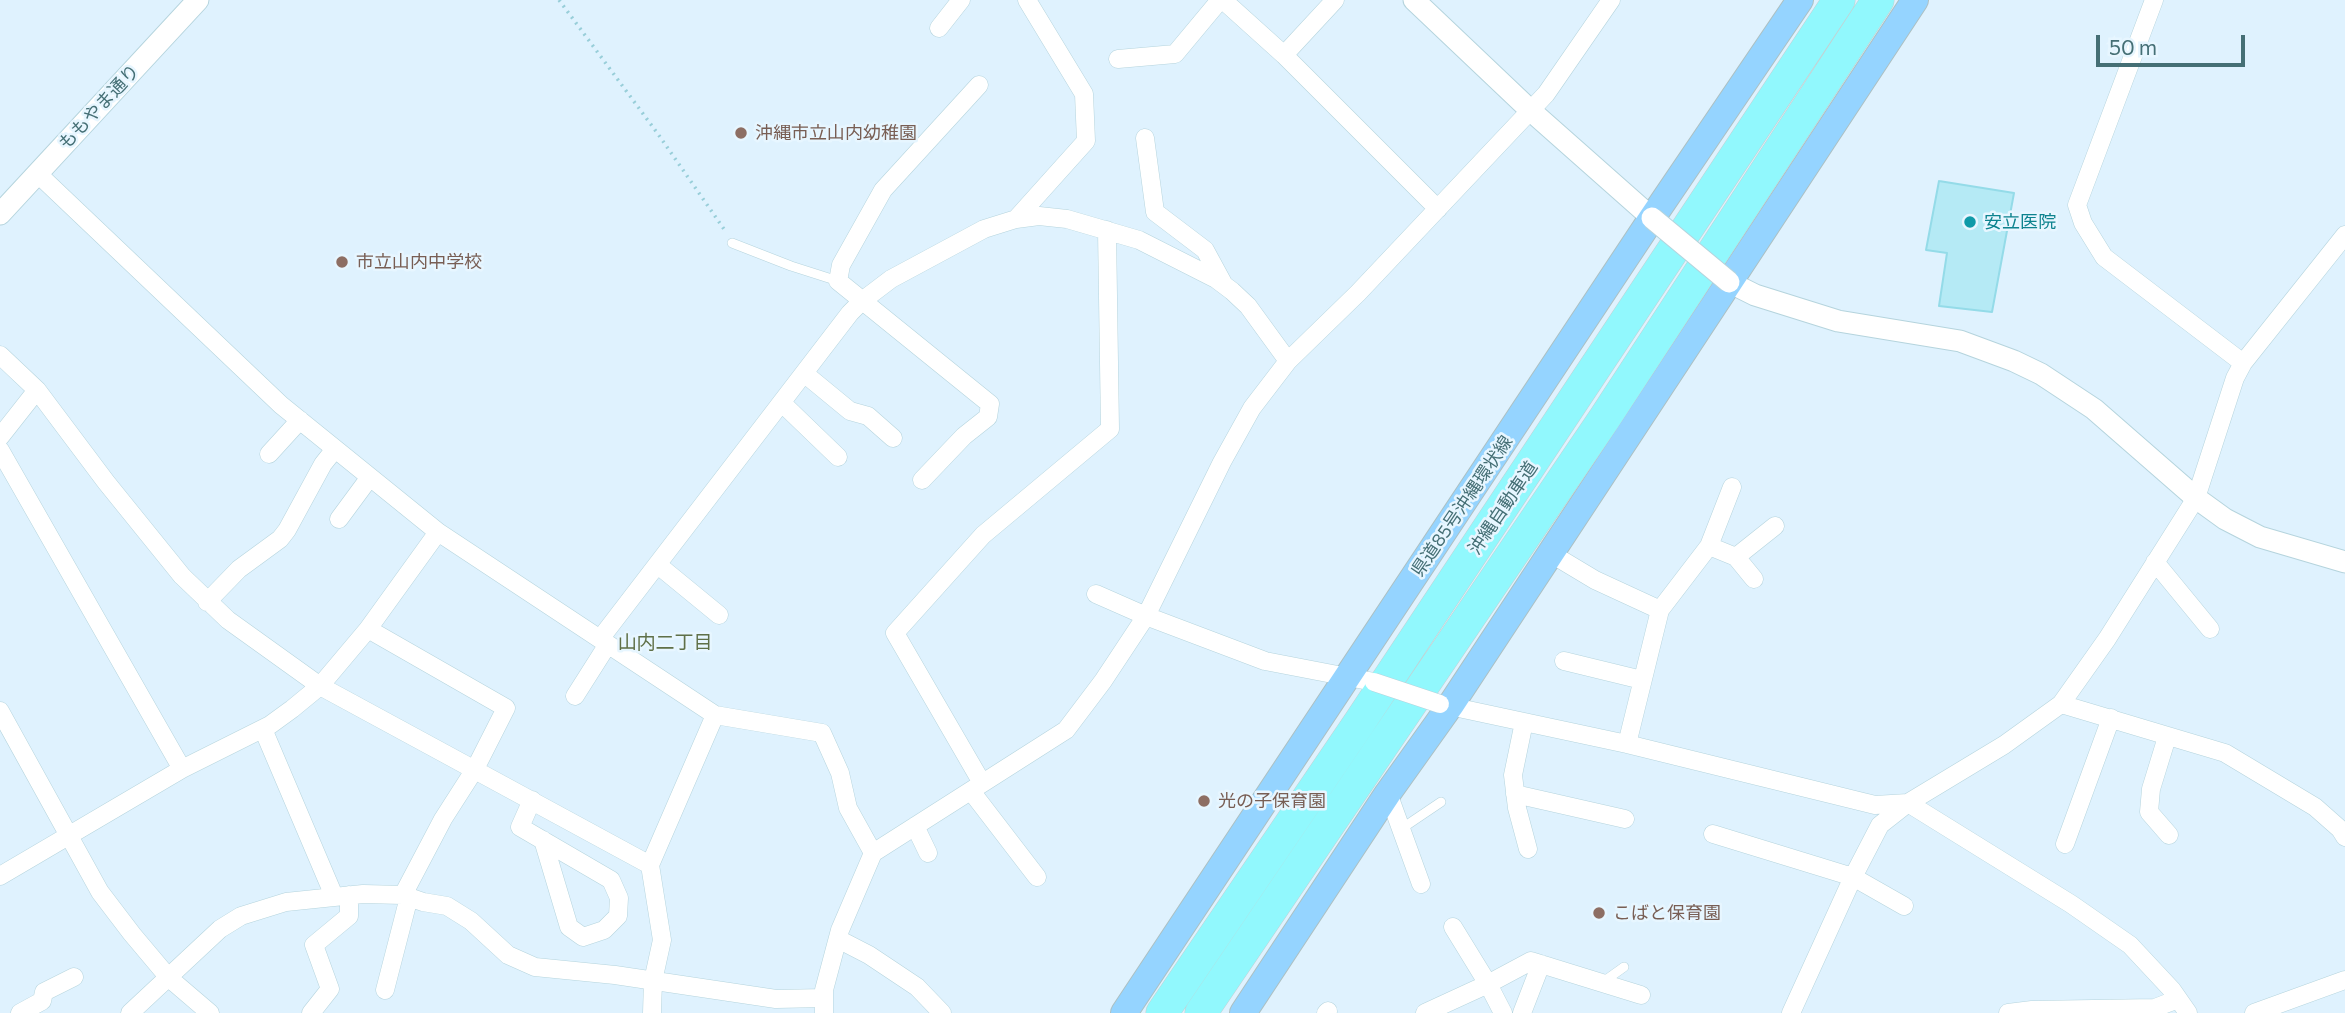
<!DOCTYPE html>
<html>
<head>
<meta charset="utf-8">
<style>
  body { margin:0 }
  #map { position:relative; width:2345px; height:1013px; overflow:hidden; background:#dff2fe; font-family:Commissioner,sans-serif }
  canvas { display:block }
  .scale { position:absolute; left:2096px; top:35px; width:149px; height:32px; box-sizing:border-box; border:4px solid #456f75; border-top:0; padding-left:9px; font-size:21px; line-height:24px; white-space:nowrap; color:#456f75; -webkit-text-stroke:5px #e7f6ff; paint-order:stroke }
</style>
</head>
<body>
<div id="map">
<canvas width="2345" height="1013"></canvas>
<div class="scale">50 m</div>
</div>
<script>
const c = document.querySelector('canvas').getContext('2d');
c.lineJoin = 'round';
function fillPath(path, color) {
  c.fillStyle = color;
  c.fill(path, 'evenodd');
}
function poly(rows) {
  const path = new Path2D();
  for (const r of rows) {
    path.moveTo(r[0], r[1]);
    for (let i = 2; i < r.length; i += 2) path.lineTo(r[i], r[i + 1]);
  }
  return path;
}
function strokePath(path, color, width, dash) {
  c.strokeStyle = color;
  c.lineWidth = width;
  c.lineCap = dash ? 'butt' : 'round';
  c.setLineDash(dash || []);
  c.stroke(path);
}
function label(font, color, halo, rows, align = 'center') {
  c.font = font + ' Commissioner,"Noto Sans JP",sans-serif';
  c.lineWidth = 5;
  c.setLineDash([]);
  c.textBaseline = 'middle';
  c.strokeStyle = halo;
  c.fillStyle = color;
  for (const [text, x, y, turn = 0] of rows) {
    c.save();
    c.translate(x, y);
    c.rotate((+turn || 0) * Math.PI / 180);
    c.textAlign = isNaN(turn) ? turn : align;
    if (halo) c.strokeText(text, 0, 0);
    c.fillText(text, 0, 0);
    c.restore();
  }
}
const building = poly([
  [1939,181,2014,193,1992,312,1939,306,1947,253,1926,250,1939,181]
]);
fillPath(building, '#b5eaf5');
strokePath(building, '#94dbe8', 2);
const service = poly([
  [732,243,791,266,838,281],
  [1401,829,1441,802],
  [1603,982,1624,967]
]);
const minor = poly([
  [1223,0,1284,55,1438,209],
  [2154,0,2077,205,2083,223,2104,257,2243,363],
  [939,28,961,0],
  [1284,55,1335,0],
  [1118,59,1175,54,1220,0],
  [1145,138,1155,212,1205,250,1224,285],
  [37,173,281,405,438,532,715,715,822,733,840,773,848,808,873,853],
  [1016,219,1086,141,1084,94,1027,0],
  [0,355,37,390,106,482,182,576,228,620,320,686,650,865,715,715],
  [805,374,850,411,868,416,893,438],
  [783,404,838,457],
  [0,437,37,390],
  [0,450,182,769],
  [269,454,300,420],
  [922,480,964,436,988,417,990,404,838,281,841,265,883,190,979,85],
  [339,519,370,477],
  [1709,546,1736,557,1775,526],
  [1550,553,1595,580,1660,610],
  [1736,557,1754,579],
  [2155,562,2210,629],
  [658,565,719,615],
  [1096,594,1146,616,1265,661,1374,682],
  [207,602,239,569,280,539,287,530,323,464,335,449],
  [368,629,506,708,475,769,443,819,403,895],
  [600,639,850,313,862,301,891,279,984,229,1016,219,1039,216,1067,219,1139,240,1216,279,1232,291,1248,306,1288,361],
  [1564,661,1642,680],
  [575,696,608,644],
  [1440,704,1627,744,1875,805,1908,803,2071,904,2130,945,2172,990,2188,1013],
  [2061,704,2225,753,2315,807,2340,829,2345,837],
  [0,711,100,892,132,934,169,978,210,1013],
  [1524,722,1513,775,1517,808,1528,849],
  [263,729,334,896],
  [2167,737,2151,789,2149,812,2169,835],
  [1627,744,1660,610,1709,546,1732,487],
  [982,783,895,633,983,535,1110,429,1107,230],
  [971,791,1037,877],
  [1388,793,1421,884],
  [1515,794,1625,819],
  [532,800,520,827,611,880,619,898,618,916,604,930,583,937,569,927,543,840],
  [915,826,928,853],
  [1713,834,1853,877,1904,906],
  [2065,844,2111,718],
  [650,865,662,940,653,981,652,1013],
  [0,876,182,769,270,725,292,709,320,686,368,629,438,532],
  [1453,927,1488,984,1503,1013],
  [838,939,869,955,917,987,942,1013],
  [385,990,409,897],
  [20,1013,42,1001,44,992,74,977],
  [130,1013,220,929,241,916,286,902,363,894,403,895,423,902,447,906,471,921,508,955,535,967,615,975,776,999,824,998],
  [311,1013,330,989,314,945,349,916,349,895],
  [824,1013,824,990,840,930,873,853,1066,730,1103,681,1146,616,1222,462,1252,408,1288,361,1358,293,1546,94,1611,0],
  [1326,1013,1328,1011],
  [1425,1013,1488,984,1531,961,1641,995],
  [1522,1013,1541,964],
  [1791,1013,1853,877,1880,825,1908,803,2004,745,2061,704,2107,639,2196,498,2235,378,2243,363,2345,235],
  [2008,1013,2032,1010,2155,1008,2178,999],
  [2254,1013,2345,980]
]);
const tertiary = poly([
  [1414,0,1530,110,1652,218],
  [0,214,198,0],
  [1729,282,1755,295,1838,321,1960,341,2014,361,2041,374,2094,409,2196,498,2225,519,2260,537,2345,562]
]);
const primary = poly([
  [1124,1013,1652,218,1800,0],
  [1243,1013,1388,793,1450,706,1915,0]
]);
const motorway = poly([
  [1162,1013,1359,723,1839,0],
  [1201,1013,1604,419,1878,0]
]);
strokePath(service, '#b5d4dd', 10);
strokePath(minor, '#b5d4dd', 19);
strokePath(tertiary, '#b5d4dd', 23);
strokePath(primary, '#adc0c2', 28);
strokePath(motorway, '#c3d1d3', 33);
strokePath(poly([
  [559,0,658,134,726,232]
]), '#98ced9', 3.5, [2, 5]);
strokePath(service, '#fff', 9);
strokePath(minor, '#fff', 18);
strokePath(tertiary, '#fff', 21);
strokePath(primary, '#95d4ff', 26);
strokePath(motorway, '#91f8fd', 32);
const minorBridge = poly([
  [1374,682,1440,704]
]);
const tertiaryBridge = poly([
  [1652,218,1729,282]
]);
strokePath(minorBridge, '#b5d4dd', 19, []);
strokePath(tertiaryBridge, '#b5d4dd', 23, []);
strokePath(minorBridge, '#fff', 18);
strokePath(tertiaryBridge, '#fff', 21);
for (const [x, y, r, color] of [
  [741,133,7,"#8d6e63"],
  [1970,222,7,"#0f9aa8"],
  [342,262,7,"#8d6e63"],
  [1204,801,7,"#8d6e63"],
  [1599,913,7,"#8d6e63"]
]) {
  const dot = new Path2D();
  dot.arc(x, y, r, 0, 2 * Math.PI);
  c.fillStyle = color;
  c.fill(dot);
  strokePath(dot, '#e7f6ff', 2.5);
}
label('18px', '#456f75', '#e7f6ff', [
  ["ももやま通り",99,107,-47],
  ["県道85号沖縄環状線",1462,506,-56],
  ["沖縄自動車道",1503,508,-56]
]);
label('18px', '#785e54', '#e7f6ff', [
  ["沖縄市立山内幼稚園",755,133],
  ["市立山内中学校",356,262],
  ["光の子保育園",1218,801],
  ["こばと保育園",1613,913]
], 'left');
label('18px', '#0d838f', '#e7f6ff', [
  ["安立医院",1984,222]
], 'left');
label('19px', '#5f7048', '#e7f6ff', [
  ["山内二丁目",665,643]
]);
</script>
</body>
</html>
